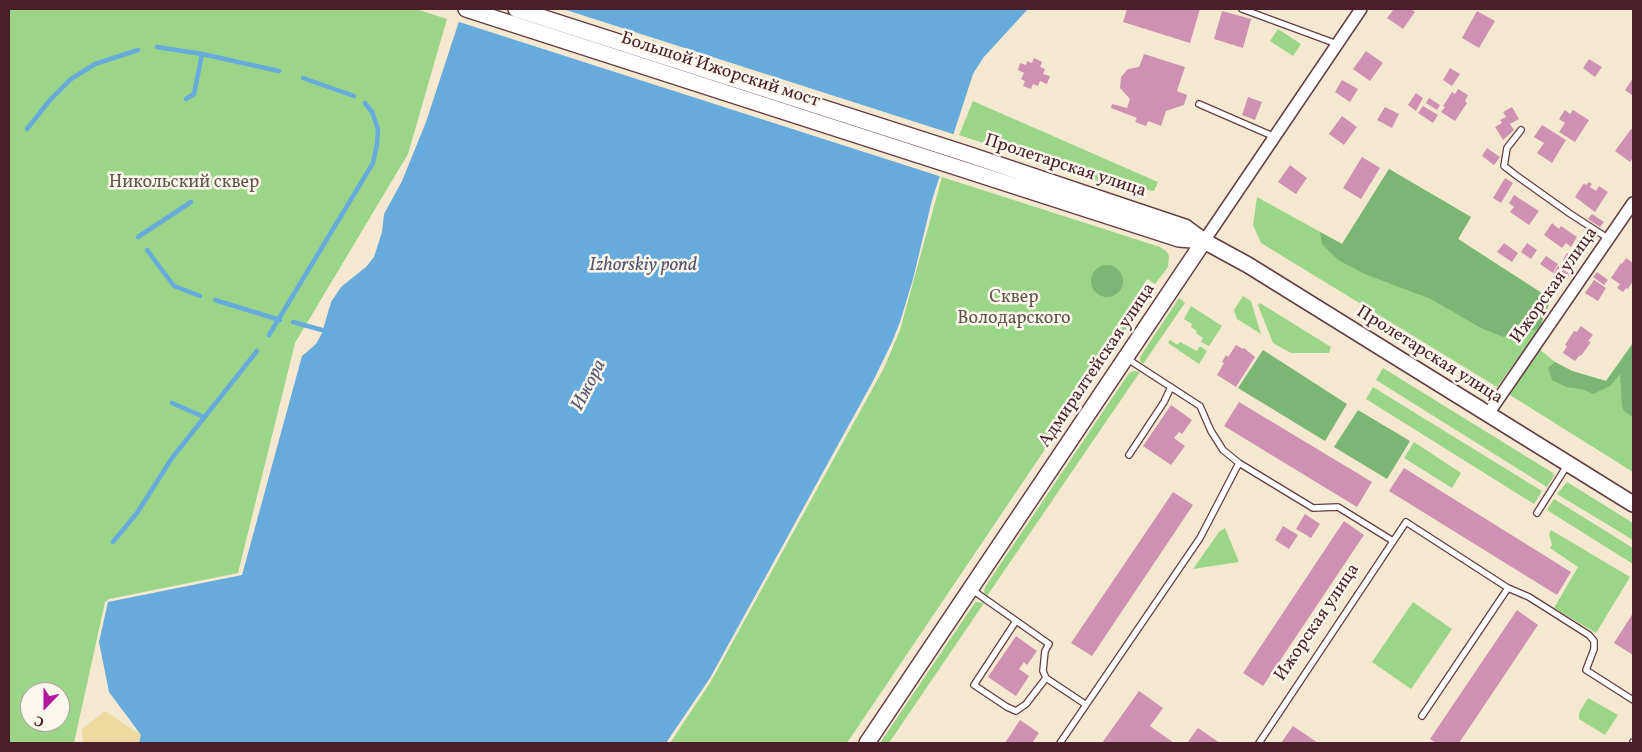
<!DOCTYPE html>
<html>
<head>
<meta charset="utf-8">
<style>
  body { margin:0 }
  #map { position:relative; width:1642px; height:752px; overflow:hidden; background:#f5e8d1; font-family:Vollkorn,serif }
  canvas { display:block }
  .frame { position:absolute; inset:0; border:10px solid #4a1f2b; pointer-events:none }
  .north { position:absolute; left:20px; top:682px; width:50px; height:50px; box-sizing:border-box; background:#fbf7ec; border:1px solid #b4a19f; border-radius:50%; rotate:202deg; font-size:14px; font-weight:700; line-height:20px; text-align:center; color:#4a1f2b }
  .north::after { content:''; display:block; margin:auto; width:18px; height:22px; background:#b5179e; clip-path:polygon(50% 0,100% 100%,50% 72%,0 100%) }
</style>
</head>
<body>
<div id="map">
<canvas width="1642" height="752"></canvas>
<div class="frame"></div>
<div class="north">С</div>
</div>
<script>
const c = document.querySelector('canvas').getContext('2d');
c.lineJoin = 'round';
function fillPath(path, color) {
  c.fillStyle = color;
  c.fill(path, 'evenodd');
}
function poly(rows) {
  const path = new Path2D();
  for (const r of rows) {
    if (r.length === 3) {
      path.moveTo(r[0] + r[2], r[1]);
      path.arc(r[0], r[1], r[2], 0, 2 * Math.PI);
      continue;
    }
    path.moveTo(r[0], r[1]);
    for (let i = 2; i < r.length; i += 2) path.lineTo(r[i], r[i + 1]);
  }
  return path;
}
function strokePath(path, color, width, dash) {
  c.strokeStyle = color;
  c.lineWidth = width;
  c.lineCap = dash ? 'butt' : 'round';
  c.setLineDash(dash || []);
  c.stroke(path);
}
function label(font, color, halo, rows, align = 'center') {
  c.font = font + ' Vollkorn,serif';
  c.lineWidth = 5;
  c.setLineDash([]);
  c.textBaseline = 'middle';
  c.strokeStyle = halo;
  c.fillStyle = color;
  for (const [text, x, y, turn = 0] of rows) {
    c.save();
    c.translate(x, y);
    c.rotate((+turn || 0) * Math.PI / 180);
    c.textAlign = isNaN(turn) ? turn : align;
    if (halo) c.strokeText(text, 0, 0);
    c.fillText(text, 0, 0);
    c.restore();
  }
}
fillPath(poly([
  [9,9,416,9,447,19,408,154,295,343,238,573,109,599,105,602,74,743,9,743],
  [30,692,60,692,60,722,30,722],
  [1278,29,1301,44,1293,56,1270,41],
  [973,101,982,105,1158,182,1154,191,1104,183,959,135],
  [1389,169,1471,217,1458,239,1551,299,1539,329,1497,387,1261,243,1253,225,1257,197,1342,244],
  [942,177,1160,247,1167,252,1169,256,1168,267,1155,284,1147,279,1135,298,1143,304,847,743,670,743,710,683,884,368,900,330],
  [1243,296,1251,301,1261,334,1237,319,1234,310],
  [1179,298,1185,303,1143,364,1140,361,1140,357],
  [1260,303,1331,347,1329,353,1291,353,1273,343,1258,305],
  [1191,306,1222,326,1209,346,1201,342,1203,338,1196,333,1197,331,1191,327,1192,324,1184,319],
  [1170,340,1178,345,1180,342,1197,351,1200,346,1207,351,1199,364,1168,343],
  [1633,343,1633,472,1510,395,1511,388,1539,349,1555,362,1572,371,1606,381],
  [1383,368,1553,473,1554,476,1547,487,1376,380],
  [1134,371,1140,372,987,596,984,593,985,587,1129,373],
  [1373,387,1542,491,1534,504,1366,399],
  [1414,442,1461,473,1452,488,1404,458],
  [1567,482,1633,523,1633,540,1557,494],
  [1554,499,1633,548,1633,564,1547,510],
  [1225,528,1239,562,1193,569,1219,532],
  [1551,530,1630,577,1596,633,1554,608,1578,567,1550,548,1552,545,1549,534],
  [976,602,984,603,889,743,880,743,974,604],
  [1413,602,1452,629,1411,689,1372,662],
  [1588,698,1618,715,1605,735,1579,719,1579,713]
]), '#9bd588');
fillPath(poly([
  [1389,169,1471,217,1458,239,1551,299,1539,329,1503,337,1481,328,1431,299,1367,275,1338,260,1322,244,1320,232,1342,244],
  [1107,281,16],
  [1633,343,1633,417,1624,411,1622,406,1620,374,1610,386,1593,394,1582,389,1566,387,1552,380,1548,368,1555,362,1572,371,1606,381],
  [1263,350,1347,404,1325,441,1238,388],
  [1358,410,1410,441,1387,479,1334,447]
]), '#7cb674');
fillPath(poly([
  [105,711,141,735,139,743,83,743,82,729]
]), '#eeda9e');
fillPath(poly([
  [463,9,1028,9,983,58,973,74,932,200,913,279,900,322,892,342,873,381,710,678,666,743,139,743,141,735,109,692,99,642,108,602,242,575,302,356,316,344,322,333,331,302,341,287,366,267,374,257,382,232,384,214,402,181,426,122]
]), '#67aadc');
fillPath(poly([
  [460,9,563,9,956,135,942,177,456,21]
]), '#f5e8d1');
strokePath(poly([
  [157,47,202,54,279,71],
  [303,78,354,96],
  [186,99,194,94,202,54],
  [27,129,50,100,71,79,95,64,138,50],
  [138,237,191,202],
  [147,250,174,286,200,296],
  [215,300,280,320],
  [293,322,322,330],
  [269,335,373,163,377,144,378,129,372,112,365,103],
  [172,403,204,417],
  [113,542,137,513,172,458,257,351]
]), '#67aadc', 4.5);
fillPath(poly([
  [1127,9,1200,9,1190,43,1123,22],
  [1394,9,1411,9,1415,12,1403,29,1387,18],
  [1222,11,1251,19,1243,48,1214,39],
  [1477,11,1495,21,1479,48,1462,38],
  [1366,51,1383,63,1370,81,1353,69],
  [1144,54,1185,67,1177,91,1187,95,1184,105,1166,111,1161,126,1148,121,1146,126,1135,122,1137,118,1111,108,1112,104,1127,108,1130,99,1120,88,1121,77,1128,69,1139,67],
  [1034,58,1042,62,1040,67,1045,69,1043,74,1050,76,1047,84,1040,81,1038,86,1033,84,1031,89,1023,86,1025,81,1021,79,1024,73,1018,70,1020,63,1026,65,1027,61,1032,63],
  [1589,59,1602,67,1595,77,1583,68],
  [1450,68,1460,74,1452,86,1443,80],
  [1633,78,1633,96,1625,90],
  [1342,80,1358,89,1350,102,1335,92],
  [1458,89,1468,95,1465,101,1467,103,1455,121,1441,112,1445,107,1443,106,1452,92,1455,94],
  [1416,93,1423,98,1416,111,1408,105],
  [1248,97,1262,102,1255,120,1242,115],
  [1429,98,1440,105,1437,110,1426,103],
  [1423,106,1438,115,1433,123,1418,113],
  [1385,107,1399,114,1392,128,1377,120],
  [1512,107,1519,119,1510,124,1514,130,1503,140,1495,127,1502,123,1500,120,1506,117,1503,112],
  [1565,110,1570,114,1573,110,1589,120,1575,142,1559,132,1565,123,1559,119],
  [1342,116,1357,127,1344,145,1329,134],
  [1542,125,1566,140,1552,163,1537,153,1544,143,1534,137],
  [1631,129,1633,130,1633,158,1630,162,1615,151],
  [1487,148,1500,157,1494,165,1482,156],
  [1362,157,1380,168,1361,199,1343,188],
  [1290,165,1307,178,1296,194,1278,182],
  [1505,178,1513,183,1501,203,1493,198],
  [1589,182,1592,184,1590,187,1596,191,1599,186,1608,192,1595,212,1575,197,1584,183,1586,185],
  [1514,195,1539,211,1529,225,1510,212,1514,207,1509,203],
  [1592,214,1604,222,1600,227,1588,219],
  [1552,223,1559,229,1561,226,1577,237,1571,247,1566,243,1562,248,1544,235],
  [1504,243,1518,253,1512,262,1497,252],
  [1527,243,1537,250,1531,259,1521,252],
  [1567,253,1579,261,1574,268,1563,260],
  [1546,256,1558,264,1553,273,1540,264],
  [1626,258,1633,263,1633,281,1628,289,1626,288,1623,292,1617,288,1620,284,1611,278,1621,263,1622,264],
  [1558,266,1570,274,1567,280,1554,273],
  [1597,272,1608,280,1604,285,1593,277],
  [1594,280,1606,288,1598,301,1585,293],
  [1581,326,1593,335,1588,341,1591,342,1581,356,1580,355,1575,361,1563,353,1567,346,1565,345,1574,331,1577,332],
  [1236,345,1243,349,1244,348,1255,357,1236,387,1217,375,1224,363,1222,362,1226,355,1228,357],
  [1239,402,1372,482,1357,507,1224,426],
  [1171,405,1192,420,1182,434,1179,432,1174,438,1185,446,1171,465,1143,446],
  [1404,468,1571,572,1557,595,1389,491],
  [1173,492,1193,505,1092,656,1071,643],
  [1305,514,1320,524,1311,538,1296,529],
  [1344,521,1364,535,1263,686,1243,673],
  [1283,526,1298,535,1289,549,1275,540],
  [1517,610,1538,625,1459,743,1436,743,1430,739],
  [1633,613,1633,655,1614,643],
  [1016,636,1037,651,1027,665,1024,662,1019,669,1029,676,1016,696,988,677],
  [1139,691,1163,708,1150,726,1174,743,1102,743],
  [1020,720,1039,733,1032,743,1005,743],
  [1293,726,1318,743,1281,743],
  [1198,728,1220,743,1187,743]
]), '#cf91b2');
const lane = poly([
  [1242,9,1337,44],
  [1199,104,1275,137],
  [1521,130,1507,148,1504,166,1517,176,1569,213,1609,239],
  [1126,358,1200,406,1211,431,1223,450,1239,463,1313,508,1338,507,1393,541],
  [1129,455,1164,402,1171,387],
  [1537,513,1568,464],
  [971,589,1049,644,1045,651,1043,671,1046,678,1085,704],
  [1016,621,974,685,1007,707,1016,711,1026,704,1046,678],
  [1422,716,1508,588],
  [1633,742,1633,743],
  [1060,743,1200,538,1239,463],
  [1259,743,1406,522,1508,588,1529,597,1589,635,1594,641,1594,649,1586,670,1633,700]
]);
const street = poly([
  [1204,241,1361,9],
  [1488,414,1633,203]
]);
const secondary = poly([
  [466,9,1179,239,1204,241],
  [516,9,967,154,1185,227,1204,241,1248,265,1633,504],
  [867,743,1204,241]
]);
strokePath(lane, '#643d44', 8);
strokePath(street, '#643d44', 14);
strokePath(secondary, '#643d44', 18);
strokePath(lane, '#fff', 5.5);
strokePath(street, '#fff', 11);
strokePath(secondary, '#fff', 15);
label('18px', '#4a1f2b', '#fbf7ec', [
  ["Большой Ижорский мост",720,71,18],
  ["Пролетарская улица",1065,167,18],
  ["Ижорская улица",1555,286,-55],
  ["Пролетарская улица",1429,356,32],
  ["Адмиралтейская улица",1098,366,-56],
  ["Ижорская улица",1318,623,-56]
]);
label('18px', '#625647', '#fbf7ec', [
  ["Никольский сквер",184,184],
  ["Сквер",1014,299],
  ["Володарского",1014,320]
]);
label('italic 19px', '#565772', '#fbf7ec', [
  ["Izhorskiy pond",643,267],
  ["Ижора",590,386,-63]
]);
</script>
</body>
</html>
